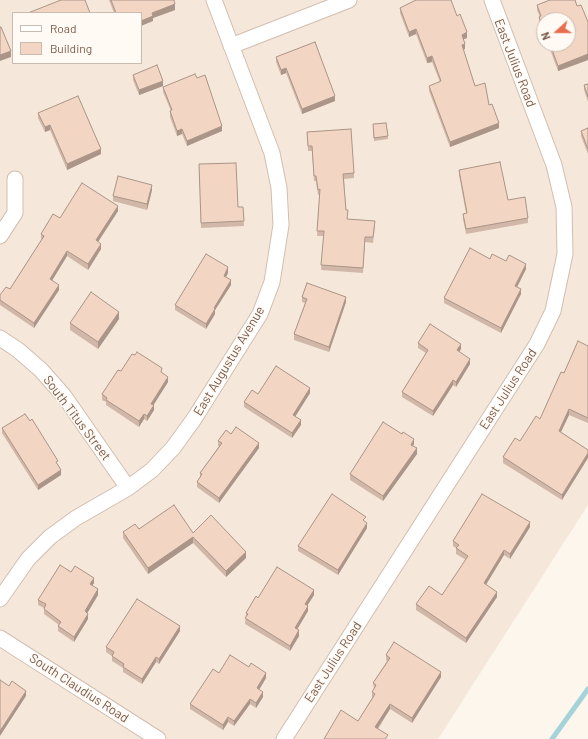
<!DOCTYPE html>
<html>
<head>
<meta charset="utf-8">
<style>
  body { margin:0 }
  #map { position:relative; width:588px; height:739px; overflow:hidden; background:#fdf6ec; font-family:Barlow,sans-serif }
  canvas { display:block }
  .legend { position:absolute; left:12px; top:12px; width:130px; height:52px; box-sizing:border-box; background:#fffaf3; border:1px solid #cabbb1; margin:0; padding:5px 7px; list-style:none; font-size:12px; color:#7a5c4d }
  .legend li { display:flex; align-items:center; gap:8px; height:20px }
  .legend b { width:20px; border:1px solid #cabbb1 }
  .north { position:absolute; left:536px; top:12px; width:40px; height:40px; box-sizing:border-box; background:#fffaf3; border:1px solid #cabbb1; border-radius:50%; rotate:249deg; font-size:11px; font-weight:700; line-height:16px; text-align:center; color:#7a5c4d }
  .north::after { content:''; display:block; margin:auto; width:14px; height:18px; background:#e76f51; clip-path:polygon(50% 0,100% 100%,50% 72%,0 100%) }
</style>
</head>
<body>
<div id="map">
<canvas width="588" height="739"></canvas>
<ul class="legend">
<li><b style="height:5px;background:#fff"></b>Road</li>
<li><b style="height:11px;background:#f3d5c3"></b>Building</li>
</ul>
<div class="north">N</div>
</div>
<script>
const c = document.querySelector('canvas').getContext('2d');
c.lineJoin = 'round';
function fillPath(path, color) {
  c.fillStyle = color;
  c.fill(path, 'evenodd');
}
function poly(rows) {
  const path = new Path2D();
  for (const r of rows) {
    path.moveTo(r[0], r[1]);
    for (let i = 2; i < r.length; i += 2) path.lineTo(r[i], r[i + 1]);
  }
  return path;
}
function strokePath(path, color, width, dash) {
  c.strokeStyle = color;
  c.lineWidth = width;
  c.lineCap = dash ? 'butt' : 'round';
  c.setLineDash(dash || []);
  c.stroke(path);
}
function label(font, color, halo, rows, align = 'center') {
  c.font = font + ' Barlow,sans-serif';
  c.lineWidth = 3;
  c.setLineDash([]);
  c.textBaseline = 'middle';
  c.strokeStyle = halo;
  c.fillStyle = color;
  for (const [text, x, y, turn = 0] of rows) {
    c.save();
    c.translate(x, y);
    c.rotate((+turn || 0) * Math.PI / 180);
    c.textAlign = isNaN(turn) ? turn : align;
    if (halo) c.strokeText(text, 0, 0);
    c.fillText(text, 0, 0);
    c.restore();
  }
}
fillPath(poly([
  [0,0,588,0,588,505,438,739,0,739],
  [13,13,141,13,141,63,13,63],
  [544,20,568,20,568,44,544,44]
]), '#f5e8da');
strokePath(poly([
  [552,739,588,689]
]), '#a5d3da', 5);
const minor = poly([
  [231,46,349,0],
  [0,236,15,213,15,179],
  [0,338,18,350,41,370,64,396,128,488],
  [0,599,28,559,50,537,76,518,128,488,152,470,173,448,194,419,260,314,272,282,281,225,279,188,272,153,214,0],
  [0,638,158,739],
  [284,739,537,344,553,311,565,254,564,207,554,165,492,0]
]);
strokePath(minor, '#d1beb0', 17);
strokePath(minor, '#fff', 15);
fillPath(poly([
  [109,0,174,0,175,10,153,18,153,21,141,13,114,13],
  [550,0,575,0,577,6,581,5,588,22,588,60,558,71,548,44,568,44,568,20,544,20,544,35,539,22,539,17,540,17,537,10,537,5],
  [400,8,457,16,467,38,463,39,465,49,463,50,475,86,489,105,499,128,450,147,429,91,429,86,440,82,432,62,427,63,416,34,409,37,400,13],
  [276,57,335,101,302,114,286,73,281,75,276,62],
  [133,75,163,86,139,95,133,80],
  [588,84,588,102,584,90,584,85],
  [163,87,222,131,187,146,182,134,177,136,170,117,170,111,171,111,163,92],
  [38,113,101,154,67,170,50,130,45,132,38,118],
  [373,127,388,136,388,139,374,141],
  [588,128,588,154,581,136,581,131],
  [307,132,354,173,354,178,344,179,346,210,347,219,375,226,373,243,365,242,363,273,321,270,324,236,317,236,320,194,318,195,316,181,314,181,312,151,308,151],
  [199,164,238,207,243,207,244,226,201,228],
  [459,170,508,200,528,218,528,223,466,234,463,219,463,214,466,213,459,175],
  [152,190,147,210,113,201,113,196],
  [118,211,98,242,101,249,88,270,67,256,52,280,59,290,34,328,0,305,0,295,10,289,42,239,41,239,41,234,60,218],
  [490,259,506,261,526,269,517,287,521,294,501,333,444,303,444,298],
  [228,273,226,277,231,285,215,310,215,314,206,329,175,310,175,305],
  [302,297,346,302,329,352,294,340,294,334,305,303,302,302],
  [119,319,98,349,70,330,70,323],
  [418,343,461,349,459,352,470,364,456,387,453,385,433,416,402,397,402,392,426,353,418,348],
  [588,346,588,423,569,415,561,432,588,450,562,500,503,463,503,457,520,441,540,419,564,373],
  [121,371,162,373,168,382,153,405,154,410,147,421,144,419,139,427,106,405,106,402,102,400,102,394],
  [310,393,295,417,301,425,292,438,244,407,244,402,258,394],
  [2,428,58,466,61,475,38,490,2,433],
  [231,434,259,448,219,503,197,487,197,482,200,477,200,473,219,446,218,446,218,441],
  [414,444,413,446,417,454,383,501,350,480,350,474],
  [366,522,367,528,338,575,298,551,298,546],
  [530,527,510,559,504,555,486,584,497,597,466,643,416,610,416,604,442,595,466,560,456,554,456,548,453,546,453,541],
  [139,529,193,533,246,558,226,577,193,543,148,574,123,538,123,532],
  [71,572,94,583,92,586,98,595,87,613,88,619,74,642,58,631,58,626,59,625,44,614,44,608,38,605,38,600],
  [314,595,307,606,308,611,297,629,299,636,290,651,245,624,246,613,258,598],
  [180,631,159,664,156,662,142,684,123,672,123,668,112,661,112,656,106,652,106,647],
  [386,655,441,677,412,723,390,709,378,729,388,739,358,721,372,698,372,692,374,689,373,683,387,661,386,660],
  [219,673,266,678,259,690,263,697,256,708,250,704,234,726,228,722,223,730,190,709,190,704]
]), '#d1b7a8');
fillPath(poly([
  [175,4,175,10,153,18,153,21,141,26,141,21,152,13],
  [416,29,416,34,409,37,409,32],
  [467,32,467,38,462,40,462,35],
  [465,44,465,49,462,50,462,45],
  [11,51,11,57,0,61,0,55],
  [588,54,588,60,558,71,558,66],
  [432,56,432,62,427,63,427,58],
  [286,68,286,73,281,75,281,70],
  [163,81,163,86,139,95,139,90],
  [335,96,335,101,302,114,302,109],
  [499,123,499,128,450,147,450,142],
  [50,125,50,130,45,132,45,127],
  [222,126,222,131,187,146,187,141],
  [182,129,182,134,177,136,177,131],
  [101,149,101,154,67,170,67,164],
  [152,185,152,190,147,210,147,204],
  [118,206,118,211,96,245,96,240],
  [101,244,101,249,88,270,88,264],
  [67,251,67,256,50,284,50,279],
  [526,264,526,269,515,291,515,286],
  [228,267,228,273,224,281,224,276],
  [231,280,231,285,215,310,215,314,206,329,206,324,214,308],
  [59,285,59,290,34,328,34,323],
  [521,289,521,294,501,333,501,328],
  [346,297,346,302,329,352,329,347],
  [119,312,119,319,98,349,98,342],
  [461,344,461,349,457,355,457,350],
  [470,359,470,364,456,387,456,382],
  [168,377,168,382,151,409,151,404],
  [453,380,453,385,433,416,433,411],
  [310,388,310,393,293,420,293,415],
  [154,405,154,410,147,421,147,416],
  [569,409,569,415,559,436,559,431],
  [144,414,144,419,139,427,139,421],
  [301,420,301,425,292,438,292,433],
  [414,439,414,444,411,450,411,445],
  [259,443,259,448,219,503,219,498],
  [417,448,417,454,383,501,383,496],
  [588,453,588,458,562,500,562,495],
  [61,470,61,475,38,490,38,485],
  [530,522,530,527,510,559,510,554],
  [367,523,367,528,338,575,338,570],
  [193,537,193,543,148,574,148,568],
  [504,550,504,555,484,588,484,583],
  [246,552,246,558,226,577,226,571],
  [94,578,94,583,90,589,90,584],
  [98,589,98,595,85,617,85,611],
  [314,590,314,595,305,609,305,604],
  [497,592,497,597,466,643,466,638],
  [308,606,308,611,295,633,295,628],
  [88,614,88,619,74,642,74,637],
  [180,626,180,631,159,664,159,659],
  [299,630,299,636,290,651,290,646],
  [156,657,156,662,142,684,142,679],
  [441,672,441,677,412,723,412,718],
  [266,673,266,678,257,693,257,688],
  [26,691,26,696,0,736,0,731],
  [263,692,263,697,256,708,256,703],
  [250,699,250,704,234,726,234,721],
  [390,704,390,709,375,732,375,727],
  [228,717,228,722,223,730,223,725]
]), '#aa9588');
const building = poly([
  [61,0,85,0,90,13,28,13,61,0],
  [111,0,174,0,175,4,152,13,153,16,141,21,141,13,116,13,111,0],
  [416,0,451,0,457,16,460,14,467,32,462,35,465,44,462,45,475,86,485,83,489,105,492,104,499,123,450,142,429,86,441,81,432,56,427,58,416,29,409,32,400,8,416,0],
  [550,0,575,0,577,6,581,5,588,22,588,54,558,66,550,44,568,44,568,20,544,20,544,30,539,17,541,16,537,5,550,0],
  [0,27,1,27,11,51,0,55,0,27],
  [315,42,335,96,302,109,286,68,281,70,276,57,315,42],
  [157,65,163,81,139,90,133,75,157,65],
  [195,74,197,78,205,75,222,126,187,141,182,129,177,131,170,111,172,110,163,87,195,74],
  [588,84,588,97,584,85,588,84],
  [78,96,101,149,67,164,50,125,45,127,38,113,78,96],
  [386,123,388,136,374,138,373,124,386,123],
  [588,128,588,149,581,131,588,128],
  [351,129,354,173,343,174,346,210,348,210,347,219,375,221,373,237,365,237,363,268,321,265,324,231,317,231,320,189,318,190,316,176,314,176,312,146,308,146,307,132,351,129],
  [500,162,508,200,525,197,528,218,466,229,463,214,467,213,459,170,500,162],
  [236,163,238,207,243,207,244,221,201,223,199,164,236,163],
  [118,176,152,185,147,204,113,196,118,176],
  [82,183,118,206,96,240,101,244,88,264,67,251,50,279,59,285,34,323,0,300,0,295,6,287,10,289,44,236,41,234,53,214,60,218,82,183],
  [470,248,490,259,492,254,506,261,509,255,526,264,515,286,521,289,501,328,444,298,470,248],
  [206,254,228,267,224,276,231,280,214,308,215,309,206,324,175,305,206,254],
  [307,283,346,297,329,347,294,334,307,299,302,297,307,283],
  [91,292,119,312,98,342,70,323,91,292],
  [430,324,461,344,457,350,470,359,456,382,453,380,433,411,402,392,428,350,418,343,430,324],
  [578,341,588,346,588,418,569,409,559,431,588,450,588,453,562,495,503,457,515,438,520,441,536,416,540,419,561,372,564,373,578,341],
  [137,352,162,368,161,372,168,377,151,404,154,405,147,416,144,414,139,421,106,400,107,398,102,394,118,370,121,371,132,354,135,355,137,352],
  [276,366,310,388,293,415,301,420,292,433,244,402,252,390,258,394,276,366],
  [25,414,30,421,32,419,58,461,56,462,61,470,38,485,2,428,25,414],
  [383,422,402,434,403,432,414,439,411,445,417,448,383,496,350,474,383,422],
  [236,427,259,443,219,498,197,482,202,474,200,473,222,443,218,441,226,430,231,434,236,427],
  [332,494,366,517,363,520,367,523,338,570,298,546,332,494],
  [482,494,530,522,510,554,504,550,484,583,497,592,466,638,416,604,429,586,442,595,468,556,456,548,459,545,453,541,482,494],
  [174,505,193,533,211,515,246,552,226,571,193,537,148,568,123,532,135,524,139,529,174,505],
  [60,565,71,572,75,566,94,578,90,584,98,589,85,611,88,614,74,637,58,626,61,622,44,609,46,604,38,600,60,565],
  [277,567,314,590,305,604,308,606,295,628,299,630,290,646,245,618,248,614,246,613,256,596,258,598,277,567],
  [137,599,180,626,159,659,156,657,142,679,123,667,124,664,112,656,114,652,106,647,137,599],
  [394,642,441,672,412,718,390,704,375,727,388,735,385,739,324,739,341,710,358,721,375,694,372,692,376,685,373,683,390,658,386,655,394,642],
  [230,655,249,667,251,663,266,673,257,688,263,692,256,703,250,699,234,721,228,717,223,725,190,704,213,669,219,673,230,655],
  [0,680,9,686,12,681,26,691,0,731,0,680]
]);
fillPath(building, '#f3d5c3');
strokePath(building, '#aa9588', 1);
label('13px', '#7a5c4d', '#fffaf3', [
  ["East Julius Road",515,63,69],
  ["East Augustus Avenue",229,361,-59],
  ["East Julius Road",508,389,-57],
  ["South Titus Street",77,418,53],
  ["East Julius Road",333,662,-57],
  ["South Claudius Road",79,688,33]
]);
</script>
</body>
</html>
